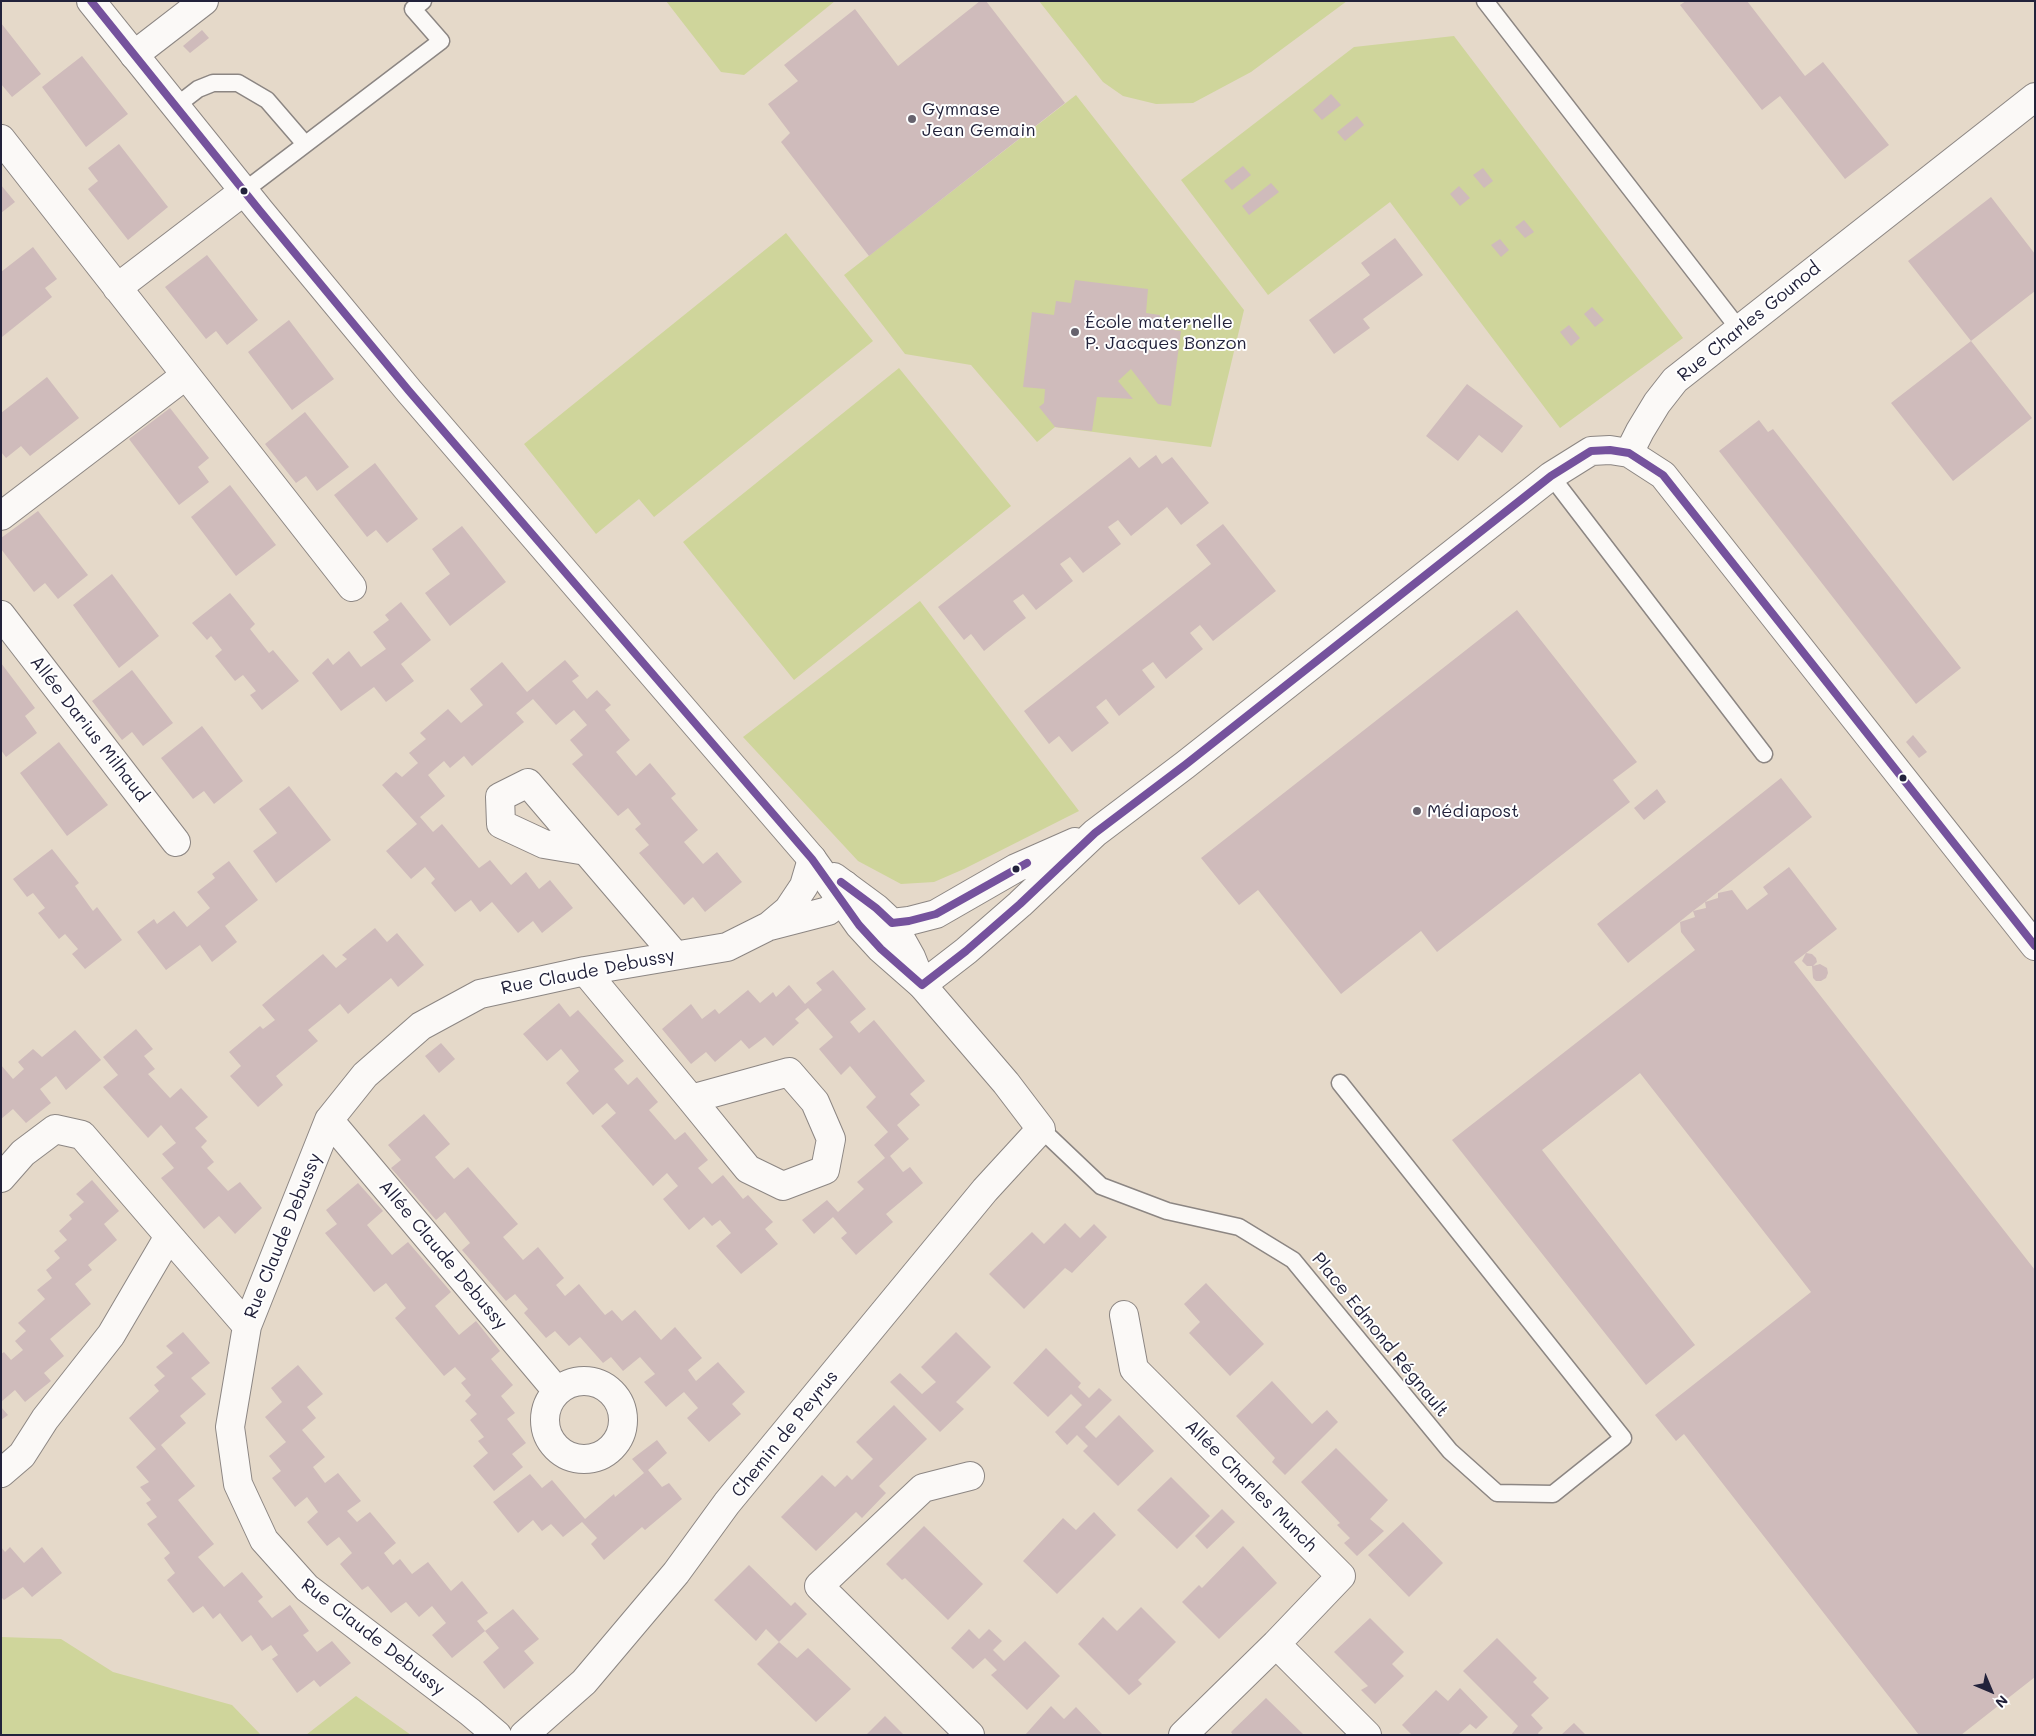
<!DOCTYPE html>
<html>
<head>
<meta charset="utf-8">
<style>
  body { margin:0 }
  #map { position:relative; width:2036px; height:1736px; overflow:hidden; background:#e5d9c9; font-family:Mali,sans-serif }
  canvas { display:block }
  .frame { position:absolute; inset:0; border:2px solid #22223b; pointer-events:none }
  .north { position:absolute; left:1966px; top:1666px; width:50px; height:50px; -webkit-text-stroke:4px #fff; paint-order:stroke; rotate:135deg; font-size:14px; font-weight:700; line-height:20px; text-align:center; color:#22223b }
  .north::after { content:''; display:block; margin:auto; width:18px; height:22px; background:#22223b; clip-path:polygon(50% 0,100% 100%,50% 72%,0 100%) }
</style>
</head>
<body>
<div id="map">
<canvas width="2036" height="1736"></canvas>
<div class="frame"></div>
<div class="north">N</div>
</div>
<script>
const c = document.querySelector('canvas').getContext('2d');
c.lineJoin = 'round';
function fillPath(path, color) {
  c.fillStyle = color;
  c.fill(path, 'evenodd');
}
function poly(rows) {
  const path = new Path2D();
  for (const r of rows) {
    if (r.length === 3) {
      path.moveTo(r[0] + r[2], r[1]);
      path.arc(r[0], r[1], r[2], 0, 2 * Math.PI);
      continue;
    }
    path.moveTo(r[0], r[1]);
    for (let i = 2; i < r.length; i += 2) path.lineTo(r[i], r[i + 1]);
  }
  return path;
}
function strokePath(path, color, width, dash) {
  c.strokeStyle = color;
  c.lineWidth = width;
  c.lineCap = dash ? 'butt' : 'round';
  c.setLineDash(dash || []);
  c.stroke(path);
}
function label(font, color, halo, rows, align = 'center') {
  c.font = font + ' Mali,sans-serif';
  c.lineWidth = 4;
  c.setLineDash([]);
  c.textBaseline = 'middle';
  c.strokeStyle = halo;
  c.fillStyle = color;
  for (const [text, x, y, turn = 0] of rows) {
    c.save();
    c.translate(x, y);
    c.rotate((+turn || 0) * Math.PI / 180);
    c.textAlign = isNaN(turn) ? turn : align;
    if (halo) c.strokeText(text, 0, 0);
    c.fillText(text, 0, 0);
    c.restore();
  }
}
fillPath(poly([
  [666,1,835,1,744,75,721,72],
  [1039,1,1347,1,1251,72,1193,103,1156,104,1123,96,1103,82],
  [1454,36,1683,338,1560,428,1390,202,1268,295,1181,180,1354,47],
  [1076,95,1244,310,1211,447,1055,427,1037,442,971,365,905,354,844,275],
  [786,233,873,341,654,517,639,499,596,534,524,444],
  [899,368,1011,506,794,680,683,542],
  [920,601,1079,811,964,869,934,882,901,884,858,861,743,737],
  [1,1637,61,1639,113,1672,232,1705,261,1735,1,1735],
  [356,1696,411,1735,306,1735]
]), '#cfd59b');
fillPath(poly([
  [980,1,986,1,1065,103,869,256,781,142,790,133,768,104,798,81,784,65,855,9,898,66],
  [1686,1,1747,1,1805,76,1823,62,1889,145,1845,179,1780,96,1762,110,1680,5],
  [1,23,41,74,12,97,1,84],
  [202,30,209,38,190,53,183,46],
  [82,56,128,114,86,147,42,87],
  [1331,94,1341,105,1322,120,1313,110],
  [1357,116,1364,125,1345,141,1337,132],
  [119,144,168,207,128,240,88,189,98,181,88,168],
  [1243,166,1251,175,1232,190,1224,181],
  [1483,168,1493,181,1484,188,1473,175],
  [1271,183,1279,192,1249,215,1242,206],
  [1,185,15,202,1,213],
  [1459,186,1470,198,1460,206,1450,194],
  [1991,197,2035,254,2035,291,1971,341,1908,261],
  [1524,220,1534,232,1525,238,1515,227],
  [1395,238,1423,275,1363,319,1370,328,1334,354,1309,320,1370,275,1361,263],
  [1500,239,1509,250,1501,257,1491,245],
  [33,247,57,279,45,288,52,297,2,337,1,272],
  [207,255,258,320,227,345,216,331,206,339,165,287],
  [1075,280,1148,289,1146,313,1160,315,1159,328,1181,331,1171,406,1158,404,1131,369,1118,381,1133,399,1097,397,1092,431,1055,427,1039,407,1044,403,1045,389,1023,387,1032,312,1054,315,1056,301,1071,303],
  [1592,307,1604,320,1595,327,1584,314],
  [289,320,334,379,292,410,248,352],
  [1569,325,1580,338,1571,346,1560,332],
  [1971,341,2032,418,1953,481,1891,403],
  [47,377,79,418,30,456,21,446,6,458,1,452,1,413],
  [1467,384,1523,426,1502,453,1479,435,1458,461,1426,436],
  [170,408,209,458,198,467,209,482,179,505,129,439],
  [305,412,349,467,317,491,306,476,296,483,265,444],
  [1759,420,1768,432,1773,429,1961,668,1916,704,1719,451],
  [1156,455,1162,464,1172,457,1209,503,1181,525,1167,507,1131,536,1118,520,1108,527,1121,544,1083,573,1070,557,1060,564,1073,581,1036,610,1023,594,1013,601,1026,618,1005,634,984,651,971,634,964,640,938,607,1130,457,1139,468],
  [375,463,418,519,387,543,376,530,367,537,334,495],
  [230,485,276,545,236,576,191,517],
  [38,511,88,575,58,599,45,583,34,592,1,549,1,538],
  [1223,524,1276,591,1213,641,1200,625,1190,633,1203,649,1166,679,1153,662,1142,670,1155,687,1119,716,1106,699,1096,707,1109,723,1072,752,1059,736,1049,744,1024,711,1211,564,1196,545],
  [462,526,506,582,450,626,425,593,450,574,432,549],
  [112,574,159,636,119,668,73,605],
  [230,593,255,624,250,629,269,653,273,650,299,681,262,710,250,695,256,691,243,675,235,681,215,656,222,650,211,636,207,640,192,623],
  [401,602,431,640,401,664,414,681,386,702,374,687,341,711,312,673,328,658,333,665,349,651,361,667,386,649,373,632,389,620,385,615],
  [1517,610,1637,762,1613,780,1630,802,1437,952,1421,931,1341,994,1258,890,1239,905,1201,858],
  [565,660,579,676,572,681,587,699,597,690,611,705,605,710,630,740,616,752,636,776,650,763,676,794,671,798,698,830,684,842,703,864,717,852,742,882,705,912,693,897,684,905,639,853,649,845,635,829,641,824,628,808,618,816,572,764,583,755,570,740,587,725,574,710,556,725,533,699,516,713,524,722,472,766,464,756,450,768,444,761,428,775,445,796,420,817,433,832,442,824,479,868,490,860,511,885,526,872,539,889,550,880,573,908,542,933,533,921,518,933,492,902,480,912,471,900,455,912,431,883,435,879,425,867,411,879,386,851,417,824,382,785,396,772,402,777,418,763,409,753,426,739,420,733,448,709,461,723,483,705,470,689,502,662,527,692],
  [1,663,35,708,25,716,37,733,6,757,1,750],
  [132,670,173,723,143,746,132,732,122,740,92,701],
  [202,726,243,781,214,804,204,791,193,799,161,758],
  [1913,735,1927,752,1919,758,1906,742],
  [59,742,108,805,67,836,20,773],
  [1781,778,1812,817,1705,902,1718,898,1718,893,1732,890,1747,910,1768,894,1763,887,1789,867,1837,929,1806,953,1812,954,1816,958,1817,962,1813,966,1820,964,1827,968,1828,973,1826,978,1821,981,1816,981,1813,978,1812,966,1807,966,1802,961,1806,953,1794,962,2035,1270,2035,1677,1961,1735,1919,1735,1684,1434,1676,1441,1655,1415,1811,1292,1640,1073,1542,1150,1695,1345,1646,1385,1452,1140,1695,950,1681,932,1680,922,1695,917,1693,911,1628,963,1597,924],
  [1705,902,1706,908,1693,911],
  [289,786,331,840,276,883,253,851,277,833,259,809],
  [1657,789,1666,802,1644,820,1634,808],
  [52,849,79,883,75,886,93,911,97,907,122,940,85,969,72,954,78,949,65,934,59,939,38,913,45,908,33,893,27,897,13,879],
  [229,861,258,900,225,926,237,942,212,962,200,945,166,970,137,932,154,919,157,924,174,911,187,927,210,908,197,892,215,878,212,874],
  [375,928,387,942,397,933,424,965,398,987,391,978,348,1014,340,1004,308,1030,318,1041,276,1076,283,1085,258,1107,230,1076,241,1066,229,1052,260,1026,263,1029,275,1020,262,1005,323,954,336,968,347,959,342,955],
  [833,970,866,1009,850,1022,859,1033,874,1020,925,1081,910,1094,920,1105,897,1125,909,1139,890,1156,903,1172,910,1167,923,1183,886,1214,893,1222,856,1255,841,1238,847,1233,833,1217,814,1234,802,1220,827,1200,838,1212,864,1189,857,1182,885,1158,874,1145,888,1132,866,1107,876,1097,850,1066,841,1075,819,1049,833,1037,808,1008,795,1019,799,1023,773,1046,765,1037,749,1049,741,1040,715,1062,706,1052,691,1064,662,1029,691,1004,702,1019,715,1009,719,1014,748,990,760,1003,773,992,776,997,789,985,805,1004,822,990,816,983],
  [559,1003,570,1017,578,1010,624,1061,614,1069,628,1085,637,1077,658,1102,649,1110,675,1140,685,1132,708,1160,698,1168,712,1184,723,1175,743,1199,748,1195,773,1222,765,1229,778,1244,741,1274,716,1246,731,1233,720,1220,712,1226,704,1217,689,1230,663,1199,678,1186,667,1173,653,1186,601,1126,616,1113,607,1103,593,1115,566,1083,579,1071,561,1049,547,1061,523,1034],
  [136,1029,153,1049,144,1056,155,1069,148,1074,170,1098,181,1088,208,1117,195,1128,207,1141,201,1147,214,1162,207,1168,228,1191,240,1182,262,1208,235,1234,219,1216,204,1229,161,1178,174,1168,162,1154,176,1143,161,1125,148,1138,103,1087,118,1075,103,1057],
  [75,1030,101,1060,66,1090,56,1076,40,1089,51,1103,26,1123,13,1109,1,1119,1,1065,13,1079,24,1069,18,1062,33,1049,42,1057],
  [441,1043,455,1059,439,1073,425,1056],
  [424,1114,450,1144,435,1157,445,1169,454,1179,468,1167,518,1224,503,1237,523,1260,538,1247,564,1278,556,1285,565,1296,579,1284,605,1315,612,1310,622,1321,635,1310,661,1340,675,1327,702,1358,688,1370,696,1381,718,1362,745,1392,732,1404,741,1414,709,1442,687,1418,698,1408,684,1392,666,1407,644,1382,655,1374,640,1357,623,1371,611,1357,603,1363,580,1337,569,1346,555,1331,546,1338,524,1313,528,1309,515,1294,506,1301,462,1250,470,1243,445,1212,436,1220,391,1168,401,1160,388,1145],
  [92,1180,119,1211,104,1224,117,1240,88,1265,92,1270,75,1284,91,1304,50,1339,64,1356,44,1373,51,1381,25,1402,15,1390,1,1402,1,1354,4,1352,11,1360,23,1350,15,1341,26,1331,18,1323,45,1299,37,1290,52,1278,46,1270,60,1258,54,1251,67,1240,59,1231,72,1219,69,1215,84,1202,76,1194],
  [358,1183,383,1211,367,1225,392,1255,408,1242,451,1292,435,1306,449,1323,459,1335,476,1321,500,1351,491,1359,513,1385,501,1396,515,1413,507,1419,526,1443,512,1454,523,1467,494,1491,473,1466,488,1453,478,1441,484,1437,470,1420,477,1414,465,1401,471,1395,461,1383,466,1379,455,1367,444,1376,395,1318,406,1308,397,1297,386,1283,374,1292,325,1233,337,1224,326,1210],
  [1065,1223,1080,1238,1094,1224,1107,1237,1072,1273,1065,1268,1024,1309,989,1274,1032,1232,1044,1244],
  [1206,1283,1264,1344,1230,1376,1189,1333,1200,1322,1184,1304],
  [183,1332,210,1363,191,1378,206,1394,180,1416,186,1423,161,1445,195,1486,178,1500,214,1544,198,1557,224,1587,242,1572,263,1597,258,1601,272,1618,290,1605,309,1631,303,1635,317,1652,332,1641,351,1663,320,1687,314,1680,297,1693,272,1659,278,1655,271,1645,262,1651,251,1635,242,1642,220,1613,213,1619,203,1606,193,1613,167,1580,175,1573,164,1558,170,1553,147,1524,157,1517,146,1503,151,1500,140,1487,149,1482,136,1467,156,1449,129,1418,159,1391,154,1385,165,1376,156,1367,173,1353,166,1346],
  [956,1332,991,1367,956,1402,964,1409,940,1432,890,1382,900,1373,922,1394,936,1382,921,1367],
  [1046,1348,1081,1383,1078,1387,1089,1398,1099,1388,1112,1400,1085,1427,1096,1438,1119,1415,1154,1451,1118,1486,1083,1451,1088,1446,1077,1435,1067,1445,1055,1432,1082,1405,1071,1394,1048,1417,1013,1383],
  [298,1365,323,1394,307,1407,316,1418,302,1430,325,1457,313,1467,325,1483,338,1473,361,1501,347,1511,357,1522,370,1512,396,1543,384,1553,393,1565,400,1559,412,1574,428,1562,451,1591,462,1581,488,1613,477,1621,485,1631,452,1658,432,1635,446,1623,432,1606,419,1617,406,1602,391,1613,368,1586,362,1590,340,1564,352,1553,339,1537,327,1546,307,1522,318,1512,307,1497,295,1507,272,1478,281,1471,269,1456,286,1442,265,1417,282,1402,271,1388],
  [1272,1381,1312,1424,1327,1410,1338,1422,1285,1475,1272,1462,1275,1458,1236,1416],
  [894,1405,927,1439,879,1486,886,1493,862,1518,856,1512,816,1551,781,1517,822,1475,835,1487,847,1475,852,1480,873,1459,856,1442],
  [1,1407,8,1415,1,1420],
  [657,1440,667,1453,648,1470,662,1487,669,1483,682,1499,645,1530,642,1527,604,1560,591,1544,597,1538,582,1522,563,1537,551,1524,542,1531,533,1520,518,1533,493,1502,530,1474,542,1488,552,1480,585,1519,614,1494,615,1497,644,1473,632,1459],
  [1336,1448,1388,1500,1370,1519,1384,1531,1357,1556,1344,1543,1350,1538,1337,1525,1340,1523,1301,1482],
  [1171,1477,1210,1516,1177,1549,1137,1510],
  [1222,1509,1235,1522,1207,1549,1195,1536],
  [1094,1512,1116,1535,1057,1594,1023,1561,1063,1518,1076,1530],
  [1403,1522,1443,1563,1409,1597,1368,1555],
  [924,1526,983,1584,948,1620,905,1578,902,1580,886,1564],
  [1243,1546,1277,1583,1219,1639,1182,1602,1199,1585,1202,1588],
  [1,1547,5,1552,10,1547,24,1563,42,1547,62,1573,32,1597,23,1587,4,1600,1,1597],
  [749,1565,791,1606,795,1602,807,1614,779,1642,766,1629,756,1641,714,1600],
  [1141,1607,1176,1642,1138,1680,1142,1684,1129,1695,1078,1644,1103,1617,1117,1631],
  [513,1609,539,1639,524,1651,534,1663,504,1689,483,1662,499,1648,485,1631],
  [1370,1618,1404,1652,1392,1664,1404,1676,1375,1704,1361,1690,1368,1686,1334,1652],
  [969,1629,979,1639,989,1629,1002,1641,993,1650,1004,1661,1025,1641,1060,1676,1027,1710,991,1675,997,1670,985,1658,973,1669,951,1648],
  [1497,1638,1537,1678,1533,1682,1549,1698,1531,1715,1543,1728,1538,1733,1539,1735,1511,1735,1518,1726,1463,1671],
  [779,1642,797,1658,808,1648,851,1689,816,1722,757,1664],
  [1460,1688,1488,1717,1476,1729,1470,1724,1458,1735,1412,1735,1402,1725,1436,1690,1448,1701],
  [1266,1698,1304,1735,1233,1735,1231,1732],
  [1051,1706,1064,1719,1076,1707,1103,1735,1025,1735],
  [885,1716,904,1735,866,1735],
  [1574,1723,1586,1735,1561,1735]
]), '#cfbbbb');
const lane = poly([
  [1485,1,1739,329],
  [176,106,198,89,213,83,238,83,267,100,305,144],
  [244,191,441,41,413,9,423,1],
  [1551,476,1764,754],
  [1041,1129,1101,1186,1167,1211,1239,1227,1293,1260,1450,1451,1497,1493,1553,1494,1623,1438,1340,1083]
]);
const street = poly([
  [134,55,204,1],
  [1,139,352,587],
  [117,288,244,191],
  [1629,453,1640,431,1657,403,1675,380,2035,97],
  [1,516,186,375],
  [1,615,176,842],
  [586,851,544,844,501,824,500,797,528,783,675,955],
  [770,926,828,911,841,900,845,885],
  [585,971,691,1099,748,1169,783,1186,825,1170,831,1139,815,1102,789,1072,691,1099],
  [329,1120,557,1391],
  [1,1178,23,1153,55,1129,82,1135,169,1236,111,1335,45,1419,22,1455,1,1473],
  [169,1236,247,1326],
  [1124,1315,1134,1369,1341,1576,1276,1644,1183,1735],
  [584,1420,39],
  [1276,1644,1367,1735],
  [497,1735,470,1712,307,1588,264,1540,238,1484,230,1427,247,1326,329,1120,365,1075,421,1026,480,994,585,971,727,947,769,926,788,910,804,886,812,859],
  [524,1735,584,1682,676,1573,727,1503,985,1190,1041,1129,1006,1083,922,985],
  [970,1735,819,1586,923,1488,970,1476]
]);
const secondary = poly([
  [91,1,260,211,409,391,812,859,859,925,881,949,922,985],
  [834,877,876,908,892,923,911,957,919,977],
  [892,923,909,921,936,914,1016,868,1075,842],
  [922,985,966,951,1020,904,1095,833,1185,765,1551,476,1591,451,1610,450,1629,453,1663,475,2035,946]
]);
strokePath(lane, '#8c8683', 19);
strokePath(street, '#8c8683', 30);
strokePath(secondary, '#8c8683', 30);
strokePath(lane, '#fbf9f7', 16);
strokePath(street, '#fbf9f7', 28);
strokePath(secondary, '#fbf9f7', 28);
strokePath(poly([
  [91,1,260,211,409,391,812,859,859,925,881,949,922,985,966,951,1020,904,1095,833,1185,765,1551,476,1591,451,1610,450,1629,453,1663,475,2035,946],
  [841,882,876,908,892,923,909,921,936,914,1027,863]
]), '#75529d', 8);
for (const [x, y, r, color] of [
  [912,119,5,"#66626d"],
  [244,191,4.5,"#22223b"],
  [1075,332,5,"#66626d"],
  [1903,778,4.5,"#22223b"],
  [1417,811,5,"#66626d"],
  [1016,869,4.5,"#22223b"]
]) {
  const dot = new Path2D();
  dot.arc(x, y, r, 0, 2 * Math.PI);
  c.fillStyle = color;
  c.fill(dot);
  strokePath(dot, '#fff', 2);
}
label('18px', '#22223b', '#fff', [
  ["Gymnase",922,109],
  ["Jean Gemain",922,130],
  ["École maternelle",1085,322],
  ["P. Jacques Bonzon",1085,343],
  ["Médiapost",1427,811]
], 'left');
label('18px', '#22223b', '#fff', [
  ["Rue Charles Gounod",1749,322,-39],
  ["Allée Darius Milhaud",89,729,52],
  ["Rue Claude Debussy",588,972,-11],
  ["Rue Claude Debussy",283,1236,-68],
  ["Allée Claude Debussy",443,1255,50],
  ["Place Edmond Régnault",1380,1335,51],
  ["Chemin de Peyrus",785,1434,-51],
  ["Allée Charles Munch",1251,1486,45],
  ["Rue Claude Debussy",373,1637,38]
]);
</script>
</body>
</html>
